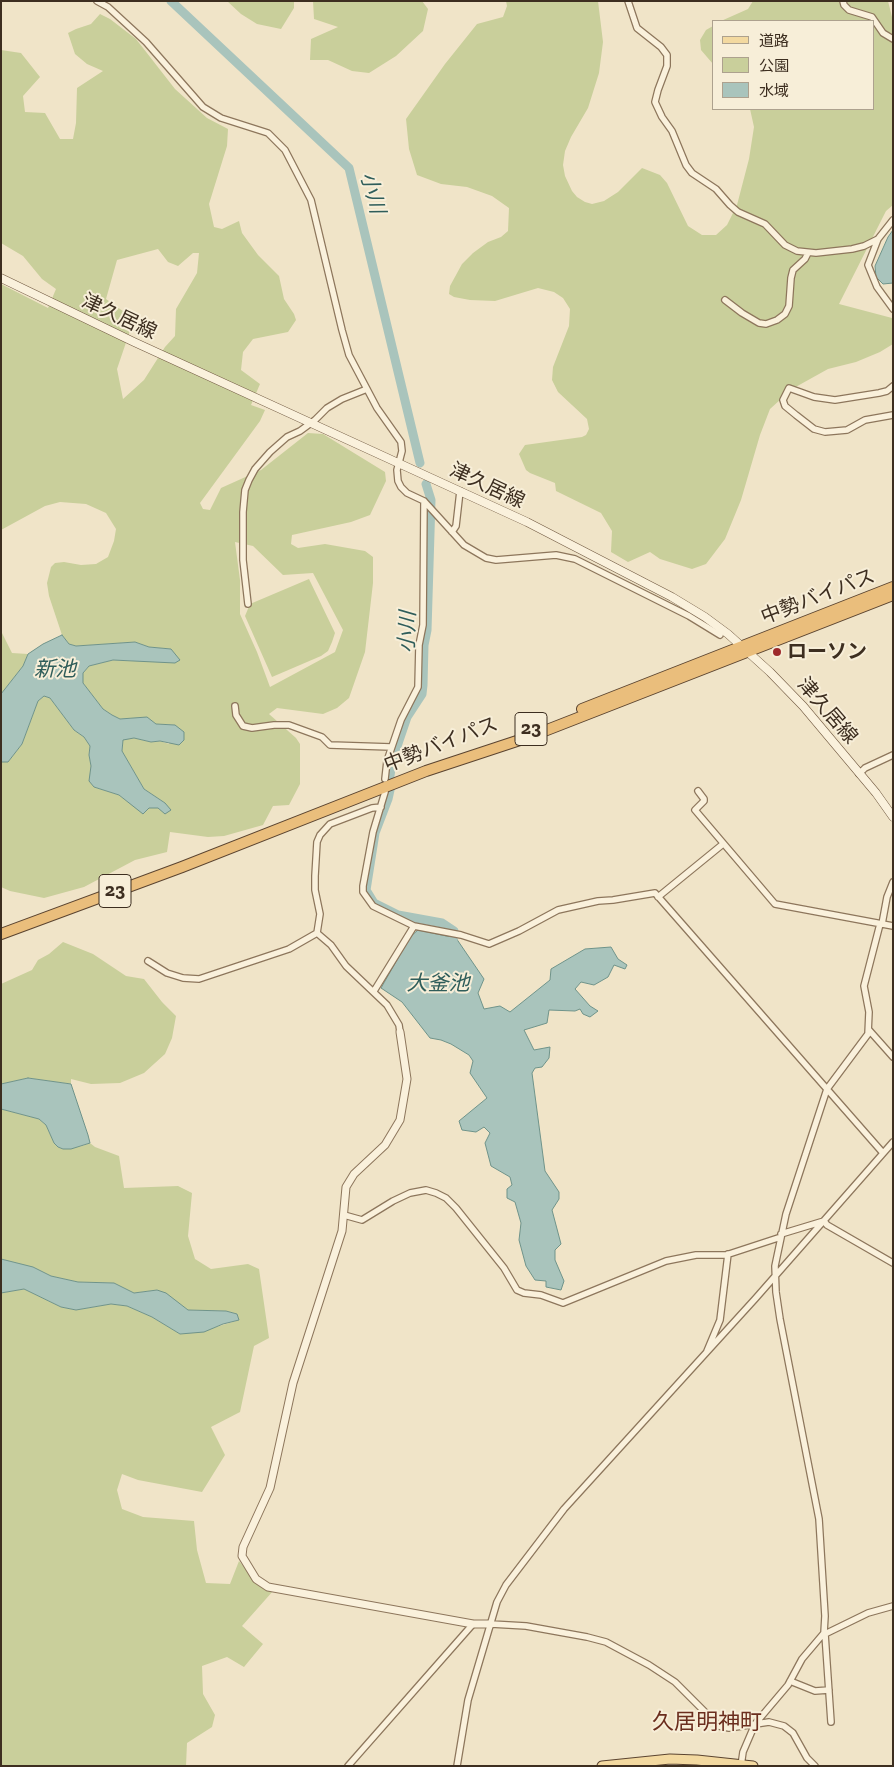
<!DOCTYPE html>
<html>
<head>
<meta charset="utf-8">
<style>
  body { margin:0 }
  #map { position:relative; width:894px; height:1767px; overflow:hidden; background:#f0e4c8; font-family:"Zilla Slab","Noto Sans JP",serif }
  canvas { display:block }
  .frame { position:absolute; inset:0; border:2px solid #3d2e20; pointer-events:none }
  .legend { position:absolute; left:712px; top:20px; width:162px; height:90px; box-sizing:border-box; background:#f7eed8; border:1px solid #ada18e; margin:0; padding:6px 9px; list-style:none; font-size:15px; color:#3d2e20 }
  .legend li { display:flex; align-items:center; gap:10px; height:25px }
  .legend b { width:25px; border:1px solid #ada18e }
</style>
</head>
<body>
<div id="map">
<canvas width="894" height="1767"></canvas>
<div class="frame"></div>
<ul class="legend">
<li><b style="height:6px;background:#f3d9a0"></b>道路</li>
<li><b style="height:14px;background:#c9cf9b"></b>公園</li>
<li><b style="height:14px;background:#a9c4bc"></b>水域</li>
</ul>
</div>
<script>
const c = document.querySelector('canvas').getContext('2d');
c.lineJoin = 'round';
function fillPath(path, color) {
  c.fillStyle = color;
  c.fill(path, 'evenodd');
}
function poly(rows) {
  const path = new Path2D();
  for (const r of rows) {
    path.moveTo(r[0], r[1]);
    for (let i = 2; i < r.length; i += 2) path.lineTo(r[i], r[i + 1]);
  }
  return path;
}
function strokePath(path, color, width, dash) {
  c.strokeStyle = color;
  c.lineWidth = width;
  c.lineCap = dash ? 'butt' : 'round';
  c.setLineDash(dash || []);
  c.stroke(path);
}
function label(font, color, halo, rows, align = 'center') {
  c.font = font + ' "Zilla Slab","Noto Sans JP",serif';
  c.lineWidth = 4;
  c.setLineDash([]);
  c.textBaseline = 'middle';
  c.strokeStyle = halo;
  c.fillStyle = color;
  for (const [text, x, y, turn = 0] of rows) {
    c.save();
    c.translate(x, y);
    c.rotate((+turn || 0) * Math.PI / 180);
    c.textAlign = isNaN(turn) ? turn : align;
    if (halo) c.strokeText(text, 0, 0);
    c.fillText(text, 0, 0);
    c.restore();
  }
}
fillPath(poly([
  [227,1,294,1,294,8,281,29,257,24,241,14],
  [313,1,422,1,428,9,423,31,396,56,369,73,352,71,328,60,310,60,311,39,338,27,314,19],
  [506,1,598,1,603,42,599,73,588,108,571,137,565,151,563,165,565,176,572,191,577,197,585,202,592,204,604,201,618,192,642,168,660,175,667,183,688,226,702,235,716,235,727,225,737,205,749,159,754,127,750,109,873,109,873,21,721,21,748,9,753,1,888,1,893,21,893,205,886,211,839,304,892,318,893,344,880,352,856,362,828,369,792,389,770,409,760,435,741,500,725,539,706,564,692,569,660,559,650,552,628,562,611,552,612,531,601,513,556,491,555,483,530,473,526,470,519,454,525,445,582,437,586,435,589,429,587,419,558,392,552,380,553,367,569,326,570,309,563,298,554,292,538,288,495,301,470,300,454,297,449,294,450,286,462,264,473,253,488,242,501,237,508,231,509,208,492,196,467,187,441,184,417,175,409,149,406,119,445,64,477,24,503,17,507,6],
  [100,14,110,19,136,39,175,89,207,118,228,129,227,146,209,204,214,227,222,229,239,221,242,233,258,255,279,276,284,299,294,314,296,320,288,332,253,339,243,352,241,370,260,384,251,405,265,410,260,421,200,503,203,509,210,510,221,488,261,470,308,433,323,434,385,472,386,481,370,515,351,522,292,535,291,544,298,548,325,544,365,551,373,557,373,583,365,652,349,698,337,708,323,714,277,708,269,714,296,738,300,744,300,784,289,805,273,806,263,825,224,836,208,837,170,832,167,852,135,860,84,887,44,898,10,891,1,887,1,762,8,762,22,744,38,701,44,696,50,698,74,730,84,737,90,746,89,755,91,766,90,781,94,787,119,795,128,802,149,808,158,808,165,803,144,789,122,751,123,739,134,738,151,742,160,741,169,744,175,725,156,724,147,718,120,719,112,715,103,709,83,683,83,673,89,666,113,660,144,661,171,649,149,647,135,642,76,646,69,644,62,635,49,596,47,583,51,567,55,563,64,562,81,565,96,564,108,557,114,541,116,529,106,513,86,504,60,502,45,506,1,530,1,284,48,308,56,289,42,279,23,256,1,243,1,50,21,53,40,77,23,96,25,112,45,113,60,139,73,139,76,123,77,88,103,71,87,64,75,54,68,33,76,29,91,24],
  [158,249,168,262,178,266,193,253,199,253,197,273,176,309,175,336,165,347,144,380,123,399,117,369,134,319,106,299,117,260],
  [235,542,253,546,283,575,313,573,343,630,335,652,270,687,257,652,240,614,240,580],
  [713,26,713,64,701,50,700,40,706,30],
  [309,579,335,633,332,642,328,651,321,656,272,677,245,616,250,604],
  [1,631,12,653,28,654,23,666,1,694],
  [63,942,93,954,126,976,144,979,162,1002,176,1016,172,1038,165,1054,144,1073,120,1083,91,1084,71,1079,71,1084,28,1078,1,1084,1,984,32,970,38,960,49,954],
  [1,1109,39,1119,46,1125,54,1143,58,1147,63,1149,82,1146,90,1143,95,1147,119,1156,124,1188,178,1186,192,1193,188,1236,195,1259,211,1269,248,1264,259,1269,269,1338,254,1346,240,1412,211,1427,225,1455,202,1492,138,1480,122,1474,117,1490,122,1509,143,1517,194,1521,197,1550,206,1583,230,1584,239,1561,259,1585,265,1590,273,1591,242,1626,263,1644,244,1667,227,1657,202,1666,203,1694,215,1715,212,1727,187,1743,186,1766,1,1766,1,1293,24,1289,61,1307,76,1310,111,1304,127,1306,152,1317,180,1334,216,1327,239,1320,237,1314,226,1311,188,1310,157,1290,134,1293,114,1283,78,1282,51,1276,33,1267,1,1259]
]), '#c9cf9b');
const water = poly([
  [893,230,893,283,883,284,876,277,875,266,888,237,893,230],
  [62,635,69,644,76,646,135,642,149,647,171,649,180,660,175,663,113,660,89,666,83,673,83,683,103,709,112,715,120,719,147,717,156,724,175,725,184,732,184,740,179,745,160,741,151,742,134,738,123,740,122,751,144,789,165,803,171,810,165,814,158,808,149,808,143,814,119,795,94,787,89,781,91,766,89,755,90,746,84,737,74,730,50,698,44,696,38,701,22,744,8,762,1,762,1,694,23,666,28,654,43,644,62,635],
  [418,930,456,938,484,979,478,993,484,1009,500,1006,510,1012,550,980,551,969,585,949,611,947,618,959,627,965,625,969,614,965,608,977,594,985,581,982,575,989,590,1006,598,1011,590,1017,583,1014,580,1009,575,1011,549,1010,547,1023,524,1030,534,1050,550,1047,549,1058,542,1067,535,1068,532,1073,545,1171,559,1192,559,1199,552,1210,561,1244,555,1250,555,1260,564,1281,561,1290,546,1287,546,1281,535,1280,526,1266,519,1240,521,1223,515,1202,507,1198,507,1189,512,1185,510,1177,491,1166,485,1143,490,1133,484,1127,476,1132,462,1130,459,1121,487,1098,470,1073,473,1061,469,1055,451,1044,441,1040,430,1038,402,1002,381,988,410,937,418,930],
  [28,1078,71,1084,88,1135,90,1143,71,1149,63,1149,58,1147,54,1143,46,1125,39,1119,1,1109,1,1084,28,1078],
  [1,1259,33,1267,51,1276,78,1282,114,1283,134,1293,157,1290,166,1293,188,1310,226,1311,237,1314,239,1320,223,1324,204,1332,180,1334,152,1317,127,1306,111,1304,76,1310,61,1307,24,1289,1,1293,1,1259]
]);
fillPath(water, '#a9c4bc');
strokePath(water, '#6f938a', 1);
strokePath(poly([
  [171,1,349,168,420,463],
  [390,776,392,761,407,717,422,694,423,685,424,645,427,630,431,500,426,484],
  [390,790,388,799,375,833,366,890,374,903,398,915,442,923,454,931,453,940]
]), '#a9c4bc', 9);
const minor = poly([
  [97,1,108,7,146,42,203,107,221,118,268,133,285,150,311,200,342,330,349,355,377,408,401,442,402,451,397,470,398,481,401,487,407,493,424,501,464,545,486,558,496,560,556,555,575,559,689,616,720,635],
  [628,1,637,28,661,47,667,55,667,66,658,90,655,102,662,117,672,131,686,165,692,173,716,189,730,205,738,212,765,224,785,245,797,251,816,253,852,249,864,246,878,239],
  [843,1,844,5,849,10,872,17,883,33,893,39],
  [893,220,878,239,868,265,877,287,893,309],
  [725,300,742,313,759,323,766,324,777,320,785,314,789,306,791,278,793,270,805,259,808,253],
  [893,386,887,391,879,393,835,400,814,397,789,388,783,400,785,406,796,415,814,429,825,432,847,430,865,420,893,415],
  [452,532,456,526,460,491],
  [248,604,243,560,243,512,245,490,249,480,255,469,270,452,287,437,300,431,315,420,327,408,342,399,367,389],
  [235,706,236,715,243,726,252,728,274,725,289,725,322,737,330,745,391,747],
  [859,774,865,768,893,755],
  [385,779,387,761,401,720,418,687,419,645,423,625,424,501],
  [698,791,704,799,704,801,695,810,775,904,893,926],
  [385,792,373,832,363,886,363,892,373,906,414,926,461,935,489,944,519,931,558,910,598,901,613,900,655,893,883,1153],
  [658,897,723,844],
  [882,924,887,897,893,882],
  [317,933,320,914,315,890,315,876,317,842,320,835,330,824,372,808,381,807],
  [317,933,331,945,346,966,387,1005,399,1025,400,1032],
  [148,961,167,973,183,978,199,979,289,949,317,933],
  [374,991,414,926],
  [869,1030,893,1057],
  [344,1215,362,1220,393,1201,410,1193,426,1190,436,1193,446,1198,456,1208,504,1268,517,1290,524,1293,541,1295,563,1303,666,1261,696,1255,726,1255,781,1237],
  [824,1221,827,1225,893,1263],
  [781,1234,824,1221],
  [707,1351,720,1320,728,1254],
  [491,1624,526,1626,587,1637,606,1642,649,1665,675,1682,719,1726,729,1728,769,1722,784,1726,793,1733,807,1758,815,1766],
  [825,1634,868,1613,893,1606],
  [790,1681,815,1691,829,1690],
  [831,1722,825,1634,824,1633,825,1616,819,1519,780,1319,776,1292,775,1266,786,1214,827,1089,868,1034,869,1012,864,986,880,924],
  [348,1766,473,1624],
  [457,1766,468,1700,497,1602,506,1585,564,1509,755,1299,893,1142],
  [741,1766,743,1752,755,1724,788,1685,802,1659,824,1633]
]);
const tertiary = poly([
  [400,1032,407,1079,400,1120,385,1145,354,1174,346,1187,342,1231,293,1383,270,1488,243,1547,242,1556,256,1579,268,1587,473,1624,491,1624]
]);
const secondary = poly([
  [1,278,134,342,527,522,672,597,705,617,728,634,770,672,803,706,876,793,893,817]
]);
const primary = poly([
  [602,1766,670,1759,697,1760,753,1766]
]);
const trunk = poly([
  [582,709,893,587],
  [1,934,182,867,426,771,529,737,893,595]
]);
strokePath(minor, '#8d765c', 8);
strokePath(tertiary, '#8d765c', 9);
strokePath(secondary, '#6f573f', 9);
strokePath(primary, '#5b4430', 11);
strokePath(trunk, '#5b4430', 12);
strokePath(minor, '#faf1dc', 5.5);
strokePath(tertiary, '#faf1dc', 7);
strokePath(secondary, '#faf1dc', 8);
strokePath(primary, '#f3d9a0', 9);
strokePath(trunk, '#eabe7c', 10);
for (const [x, y, r, color] of [
  [777,652,5,"#9e2a2b"]
]) {
  const dot = new Path2D();
  dot.arc(x, y, r, 0, 2 * Math.PI);
  c.fillStyle = color;
  c.fill(dot);
  strokePath(dot, '#f7eed8', 2);
}
for (const [x, y, w] of [
  [531,729,32],
  [115,891,32]
]) {
  const box = new Path2D();
  box.roundRect(x - w / 2, y - 16.5, w, 33, 4);
  c.fillStyle = '#f7eed8';
  c.fill(box);
  strokePath(box, '#3d2e20', 1);
}
label('bold 19px', '#3d2e20', null, [
  ["23",531,729],
  ["23",115,891]
]);
label('20px', '#3d2e20', '#f7eed8', [
  ["津久居線",119,317,25],
  ["津久居線",487,486,25],
  ["中勢バイパス",818,597,-21],
  ["津久居線",827,711,49],
  ["中勢バイパス",441,745,-21]
]);
label('bold 20px', '#3d2e20', '#f7eed8', [
  ["ローソン",787,652]
], 'left');
label('italic 21px', '#2f5d5a', '#f7eed8', [
  ["小川",372,193,75],
  ["小川",408,632,-88],
  ["新池",55,670],
  ["大釜池",438,984]
]);
label('22px', '#6b2e1e', '#f7eed8', [
  ["久居明神町",707,1723]
]);
</script>
</body>
</html>
